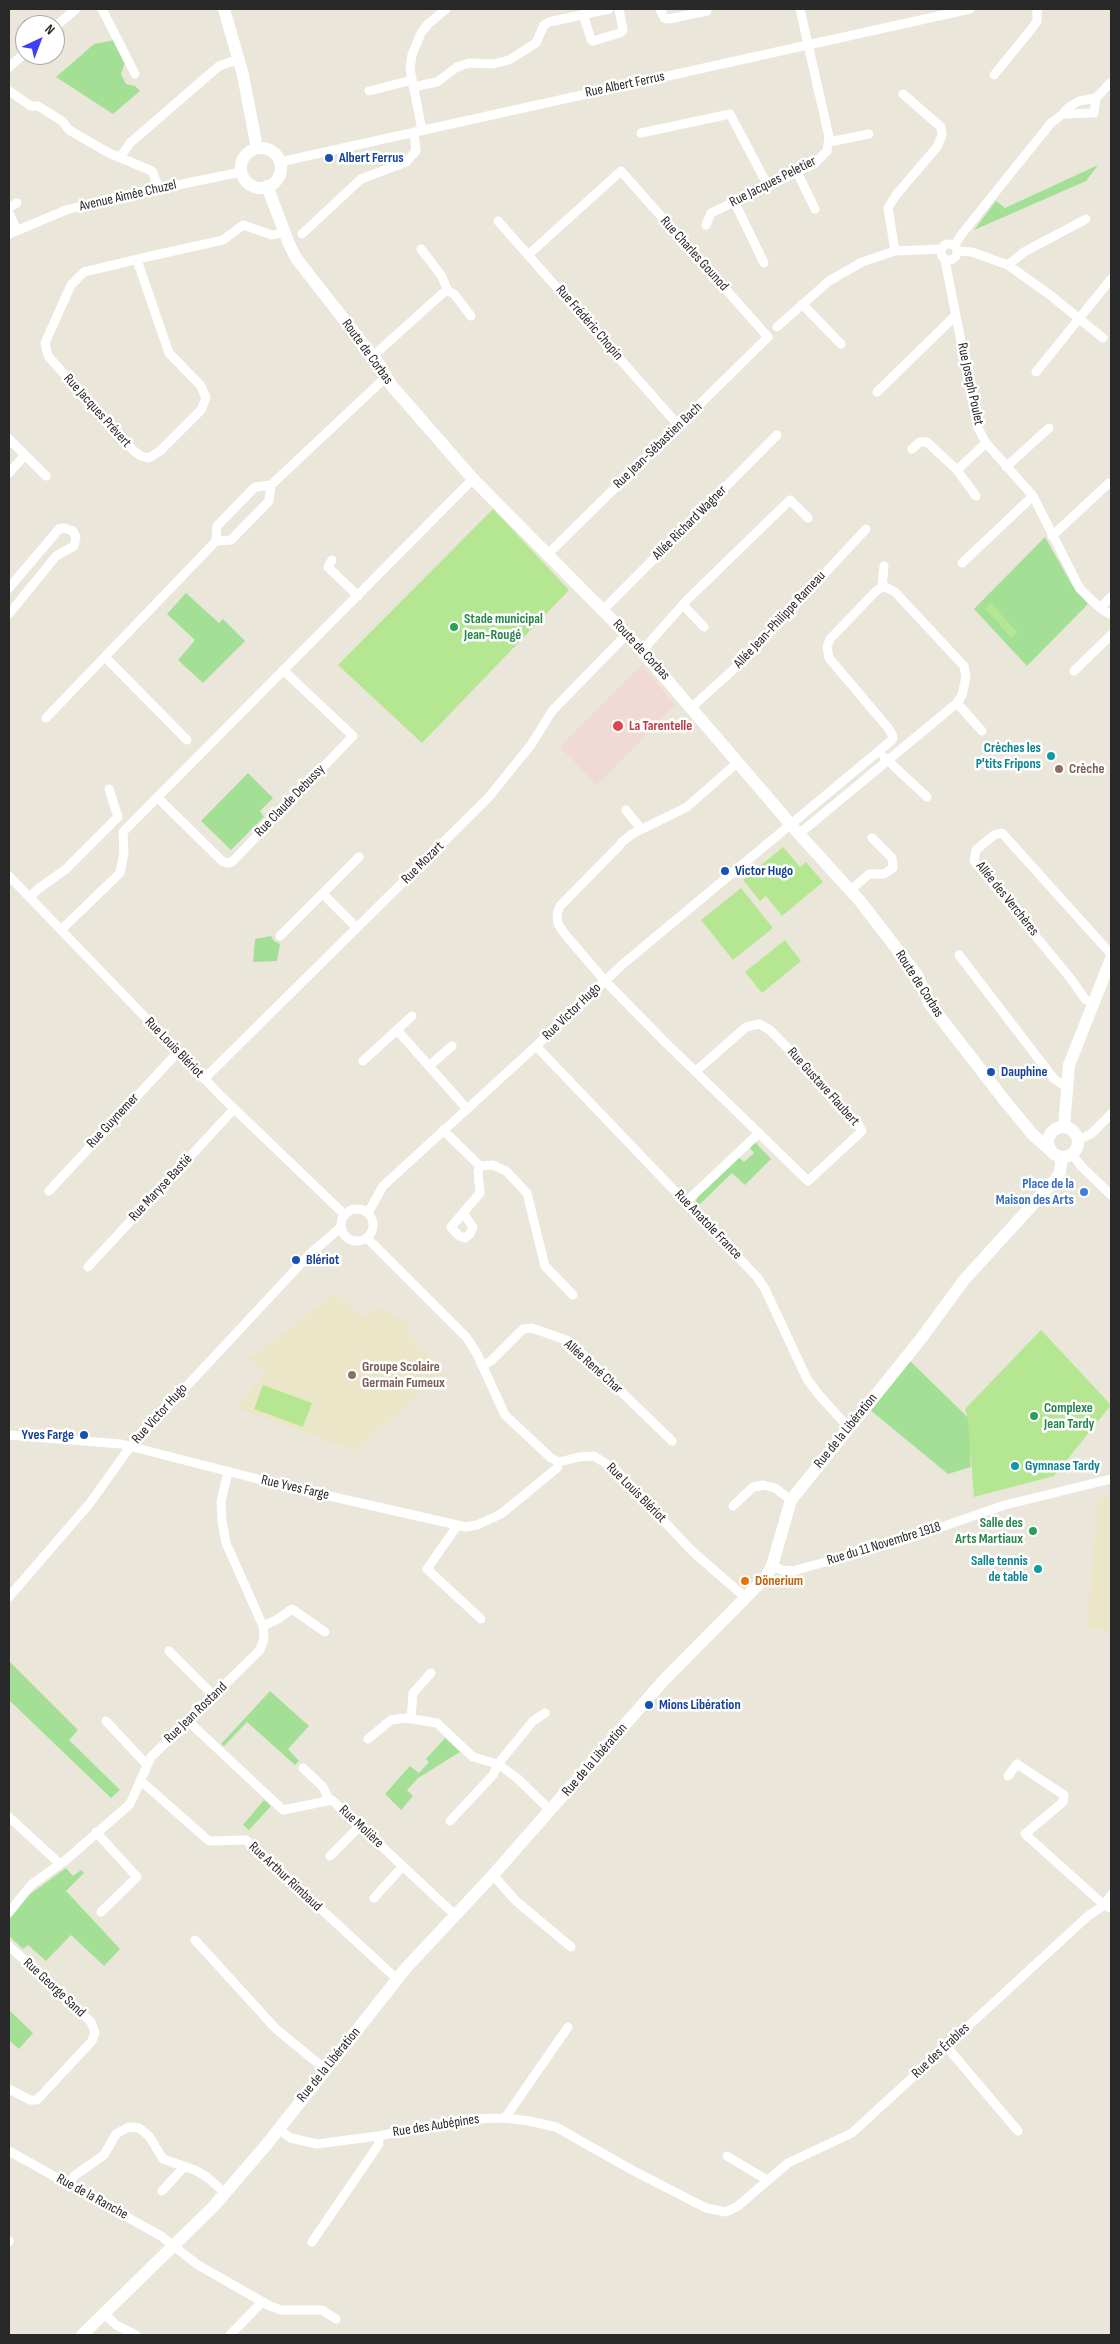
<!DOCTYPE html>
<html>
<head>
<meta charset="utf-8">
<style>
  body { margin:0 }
  #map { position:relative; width:1120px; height:2344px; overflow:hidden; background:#eae6d9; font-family:"Sofia Sans Condensed",sans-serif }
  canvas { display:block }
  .frame { position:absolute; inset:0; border:10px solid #282828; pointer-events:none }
  .north { position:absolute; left:15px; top:15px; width:50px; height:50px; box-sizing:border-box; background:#fff; border:1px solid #a9a9a9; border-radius:50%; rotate:43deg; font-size:14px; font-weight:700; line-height:20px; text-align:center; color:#282828 }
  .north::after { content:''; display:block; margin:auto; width:18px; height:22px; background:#3c40f5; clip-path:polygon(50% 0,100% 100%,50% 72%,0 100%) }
</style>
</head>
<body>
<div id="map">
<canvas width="1120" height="2344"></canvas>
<div class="frame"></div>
<div class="north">N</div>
</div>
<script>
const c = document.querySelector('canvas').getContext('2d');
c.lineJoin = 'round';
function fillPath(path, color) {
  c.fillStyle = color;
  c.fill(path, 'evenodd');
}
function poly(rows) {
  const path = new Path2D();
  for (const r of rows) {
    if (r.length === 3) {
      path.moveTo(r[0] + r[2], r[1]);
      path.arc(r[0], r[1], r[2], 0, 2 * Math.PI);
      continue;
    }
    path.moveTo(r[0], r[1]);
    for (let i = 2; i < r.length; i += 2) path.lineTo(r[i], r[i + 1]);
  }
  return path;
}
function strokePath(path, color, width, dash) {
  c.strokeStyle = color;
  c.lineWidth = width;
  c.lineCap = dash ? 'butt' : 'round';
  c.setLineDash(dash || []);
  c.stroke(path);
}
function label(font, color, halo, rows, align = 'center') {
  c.font = font + ' "Sofia Sans Condensed",sans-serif';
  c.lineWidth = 5;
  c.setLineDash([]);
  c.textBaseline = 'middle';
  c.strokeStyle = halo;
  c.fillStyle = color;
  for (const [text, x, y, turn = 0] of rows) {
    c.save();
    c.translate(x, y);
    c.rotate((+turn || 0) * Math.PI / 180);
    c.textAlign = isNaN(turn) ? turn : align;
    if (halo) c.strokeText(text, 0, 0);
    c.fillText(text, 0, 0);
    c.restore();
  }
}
fillPath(poly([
  [333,1295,352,1304,351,1307,364,1317,378,1308,410,1324,407,1332,445,1372,355,1451,237,1408,267,1370,247,1360],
  [1111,1495,1111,1632,1087,1627,1098,1498]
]), '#ece6c9');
fillPath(poly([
  [642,665,675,705,597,785,560,747]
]), '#f1d9d6');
fillPath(poly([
  [115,40,125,62,121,74,126,84,135,86,140,91,113,114,56,77,94,44],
  [1098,165,1086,181,974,230,996,201,1005,208],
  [1045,537,1072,585,1088,604,1027,666,974,609],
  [186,593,219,623,223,619,245,641,203,683,178,660,195,640,167,614],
  [248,773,273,798,260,811,264,817,231,850,201,821],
  [271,936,274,941,280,944,277,961,253,962,255,939],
  [755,1142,771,1159,745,1185,732,1173,699,1205,696,1202,698,1195,739,1157,744,1162,754,1153,749,1147],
  [909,1360,991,1440,970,1455,971,1467,948,1474,869,1409],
  [9,1661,78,1730,69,1740,120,1790,111,1798,9,1700],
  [270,1691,309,1726,288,1749,299,1761,295,1765,247,1722,224,1746,221,1744],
  [445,1738,460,1752,418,1778,407,1790,413,1796,401,1810,385,1794,410,1766,419,1773,429,1762,426,1759],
  [264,1800,271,1806,249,1830,243,1825],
  [66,1868,73,1876,81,1870,84,1873,66,1891,120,1949,104,1966,71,1935,46,1961,28,1945,23,1949,9,1936,9,1920,29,1895],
  [9,2010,33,2033,19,2049,9,2040]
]), '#a3e096');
fillPath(poly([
  [493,509,569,590,422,743,338,665],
  [991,603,1017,632,1011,638,985,608],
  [783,847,800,867,806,862,823,882,782,916,766,896,760,901,743,880],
  [741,888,773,928,733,960,701,920],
  [785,940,801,961,762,993,745,972],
  [1041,1330,1111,1405,1054,1476,974,1497,968,1419,965,1409],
  [263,1385,312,1403,303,1427,254,1409]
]), '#b5e792');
strokePath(poly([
  [102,9,135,74],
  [660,9,664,18,669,19,707,11,706,9],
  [583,14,591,39,593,41,620,33,623,30,619,9],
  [55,27,76,9],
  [9,67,25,53],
  [994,75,1033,27,1037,21,1037,9],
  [413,87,437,82,457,67,469,63,493,64,509,60,536,43,544,25,549,22,609,9],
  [9,91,31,106,38,106,62,121,69,130,109,153,152,171,159,188],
  [369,91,412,80],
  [1063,114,1069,107,1079,101,1096,98],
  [422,130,410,69,412,55,421,33,428,24,446,9],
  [641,133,730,114,768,186],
  [829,142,869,134],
  [120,157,130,143,219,66,239,59],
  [280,162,970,9],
  [797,172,815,209],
  [734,201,764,263],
  [9,207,17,203],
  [9,213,17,230],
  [498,221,679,426],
  [706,225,711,213,814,164,827,151,829,137,800,9],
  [9,234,66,210,104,200,241,172],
  [302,234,361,179,406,162,416,151,414,132],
  [949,252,8],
  [955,245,961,235,1051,123,1063,114,1094,113,1096,98,1110,83],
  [421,249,441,275,448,291],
  [895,251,888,208,896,195,937,147,942,135,941,127,903,94],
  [958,251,972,252,1008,265,1050,295,1103,338],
  [528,255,621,171,768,337,548,554],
  [137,260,169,353,201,386,206,398,201,410,160,451,149,458,141,456,134,451,48,356,45,343,71,285,84,272,151,256,223,240,243,225,272,235,284,232],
  [945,260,978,428,986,443,1033,496,1080,589,1100,608,1111,615],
  [1008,265,1024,252,1086,219],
  [802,304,841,344],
  [777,327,829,281,862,262,895,251,941,249],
  [373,356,444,292,448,291,454,294,471,316],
  [1036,372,1111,279],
  [877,392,956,315],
  [9,439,46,476],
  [912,449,920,442,927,442,957,470,976,496],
  [1006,467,1049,428],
  [957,470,986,443],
  [9,473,24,456],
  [1052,536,1109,483],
  [216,541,231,540,269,501,271,485],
  [332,560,328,567,358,596],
  [962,563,1033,496],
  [882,586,884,566],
  [9,588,59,529,64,528,73,531,76,537,74,546,56,556,9,614],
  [683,605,704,627],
  [1100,608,1111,597],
  [603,610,777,435],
  [642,651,687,600,790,500,808,518],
  [105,657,187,740],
  [1074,671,1111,635],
  [957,703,982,731],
  [692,707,745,659,866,529],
  [46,718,216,541,217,526,255,487,271,485,386,377],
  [884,757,927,797],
  [157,797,222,861,227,863,232,862,353,736,283,670],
  [626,810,641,829],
  [621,843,632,834,687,807,738,762],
  [620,845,560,906,557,914,558,924,564,933,605,981,664,1041,808,1181,862,1131,858,1124,801,1062,770,1030,759,1024,746,1027,696,1071],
  [9,876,223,1098,345,1215],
  [851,890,869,874,884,874,893,868,892,858,872,838],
  [323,894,357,928],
  [30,897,38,889,66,869,118,817,109,789],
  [61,930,120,873,124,853,123,832,473,479],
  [280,936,359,857],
  [959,955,1054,1079,1065,1086],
  [1093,1004,1085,999,1071,979,974,861,976,850,994,835,1002,833,1111,954],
  [397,1030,467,1109],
  [536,1046,757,1277,765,1289,807,1379,819,1395,848,1427],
  [363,1061,412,1016],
  [429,1066,452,1046],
  [204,1079,488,798,531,745,552,711,627,634],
  [443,1130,480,1166],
  [1078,1140,1091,1134,1111,1114],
  [1072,1154,1081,1166,1111,1195],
  [49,1191,178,1052],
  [686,1202,759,1133],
  [357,1225,16],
  [368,1213,383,1186,536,1046,623,964,892,740,893,737,889,729,829,658,827,647,830,639,876,591,884,586,895,592,964,666,966,677,962,695,957,703,799,834],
  [463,1213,473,1227,470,1234,465,1238,459,1236,451,1227,480,1193,478,1172,480,1166,493,1165,506,1171,527,1193,545,1266,573,1295],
  [367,1238,467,1338,477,1354,505,1415,551,1458,559,1462,579,1457,594,1456,616,1470,692,1551,746,1598],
  [88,1267,234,1109],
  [482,1366,491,1361,523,1329,532,1328,569,1341,672,1441],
  [9,1435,121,1444,281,1485,466,1527,477,1525,501,1514,557,1468,559,1462],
  [733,1506,753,1487,763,1485,775,1488,791,1500],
  [457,1526,427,1569,481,1619],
  [772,1566,782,1570,793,1571,901,1541,1005,1505,1111,1479],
  [9,1597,90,1503,130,1447,309,1255,341,1227],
  [263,1626,278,1619,292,1609,325,1632],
  [169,1651,214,1696],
  [411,1719,413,1693,431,1673],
  [106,1721,147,1765],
  [188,1721,283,1810,332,1800,455,1915],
  [368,1739,391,1720,406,1718,437,1723,473,1757,498,1764,517,1778,550,1810],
  [303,1768,323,1787,329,1800],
  [1008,1776,1017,1764,1064,1795,1063,1802,1025,1834,1104,1905,1111,1908],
  [140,1780,209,1841,246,1840,398,1980],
  [9,1817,59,1863],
  [450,1821,493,1775,498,1764,533,1721,545,1713],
  [96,1832,137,1877,101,1912],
  [330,1856,360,1826],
  [493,1875,516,1901,571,1947],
  [374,1898,403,1866],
  [1104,1905,1111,1895],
  [9,1912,31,1885,67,1859,130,1804,151,1757,260,1650,264,1639,263,1626,226,1543,222,1521,221,1501,228,1472],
  [195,1940,276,2029,325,2069],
  [9,1946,91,2022,95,2032,92,2041,37,2100,30,2100,9,2089],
  [946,2046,1018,2131],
  [505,2118,568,2027],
  [278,2129,291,2138,317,2144,378,2136,465,2119,505,2118,529,2121,556,2127,632,2170,706,2208,726,2212,738,2206,788,2163,852,2133,1088,1916,1104,1905],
  [9,2151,161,2236,198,2265,270,2306,281,2310,322,2310,336,2319],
  [727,2156,767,2180],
  [69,2185,74,2176,104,2155,116,2134,129,2127,139,2128,149,2136,163,2159,195,2170,207,2177,225,2193],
  [162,2191,184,2167],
  [9,2241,9,2242],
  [312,2242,379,2144,378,2136],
  [104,2313,116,2325,136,2335],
  [230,2335,262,2302]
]), '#fff', 9);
strokePath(poly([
  [224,9,243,75,257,148],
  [261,168,20],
  [267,186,289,244,296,258,381,367,391,385,473,479,637,645,799,834,860,901,917,975,929,1003,1005,1101,1033,1135,1051,1151],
  [1064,1127,1069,1065,1111,959],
  [1063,1142,15],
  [82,2335,213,2207,267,2144,406,1968,493,1875,665,1679,765,1578,772,1566,791,1500,920,1340,964,1280,1056,1179,1060,1172,1062,1157]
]), '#fff', 12);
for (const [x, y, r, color] of [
  [329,158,5,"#1a4fb4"],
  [454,627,5,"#2e9e5b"],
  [618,726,6,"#e0444e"],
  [1051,756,5,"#0f9aa8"],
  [1059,769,5,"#8d6e63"],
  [725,871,5,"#1a4fb4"],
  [991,1072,5,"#1a4fb4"],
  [1084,1192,5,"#3f7fe0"],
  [296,1260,5,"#1a4fb4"],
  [352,1375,5,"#8d6e63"],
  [1034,1416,5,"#2e9e5b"],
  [84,1435,5,"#1a4fb4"],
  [1015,1466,5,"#0f9aa8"],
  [1033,1531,5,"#2e9e5b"],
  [1038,1569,5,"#0f9aa8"],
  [745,1581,5,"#e8710a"],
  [649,1705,5,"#1a4fb4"]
]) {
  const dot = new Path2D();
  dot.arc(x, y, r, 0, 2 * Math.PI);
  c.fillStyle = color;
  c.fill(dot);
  strokePath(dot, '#fff', 2);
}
label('14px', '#282828', '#fff', [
  ["Rue Albert Ferrus",625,85,-12],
  ["Rue Jacques Peletier",773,182,-27],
  ["Avenue Aimée Chuzel",128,196,-13],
  ["Rue Charles Gounod",694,254,48],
  ["Rue Frédéric Chopin",589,323,49],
  ["Route de Corbas",367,352,54],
  ["Rue Joseph Poulet",970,384,78],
  ["Rue Jacques Prévert",97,411,48],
  ["Rue Jean-Sébastien Bach",658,446,-44],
  ["Allée Richard Wagner",690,523,-45],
  ["Allée Jean-Philippe Rameau",780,620,-47],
  ["Route de Corbas",641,650,47],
  ["Rue Claude Debussy",290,801,-46],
  ["Rue Mozart",423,863,-45],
  ["Allée des Verchères",1007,899,51],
  ["Route de Corbas",919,984,57],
  ["Rue Victor Hugo",572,1012,-44],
  ["Rue Louis Blériot",174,1048,46],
  ["Rue Gustave Flaubert",823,1087,48],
  ["Rue Guynemer",113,1121,-47],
  ["Rue Maryse Bastié",161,1188,-47],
  ["Rue Anatole France",708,1225,46],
  ["Allée René Char",593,1367,42],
  ["Rue Victor Hugo",160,1414,-48],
  ["Rue de la Libération",846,1431,-51],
  ["Rue Yves Farge",295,1488,13],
  ["Rue Louis Blériot",636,1493,45],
  ["Rue du 11 Novembre 1918",884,1544,-17],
  ["Rue Jean Rostand",196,1713,-44],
  ["Rue de la Libération",595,1760,-49],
  ["Rue Molière",361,1827,43],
  ["Rue Arthur Rimbaud",285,1877,43],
  ["Rue George Sand",54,1988,43],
  ["Rue des Érables",941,2051,-43],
  ["Rue de la Libération",329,2065,-51],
  ["Rue des Aubépines",436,2126,-9],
  ["Rue de la Ranche",92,2197,29]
]);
label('bold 14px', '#164399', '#fff', [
  ["Albert Ferrus",339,158],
  ["Victor Hugo",735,871],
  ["Dauphine",1001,1072],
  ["Blériot",306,1260],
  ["Yves Farge",74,1435,"right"],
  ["Mions Libération",659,1705]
], 'left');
label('bold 14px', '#27864d', '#fff', [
  ["Stade municipal",464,619],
  ["Jean-Rougé",464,635],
  ["Complexe",1044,1408],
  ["Jean Tardy",1044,1424],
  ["Salle des",1023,1523,"right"],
  ["Arts Martiaux",1023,1539,"right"]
], 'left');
label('bold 14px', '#be3a42', '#fff', [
  ["La Tarentelle",629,726]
], 'left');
label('bold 14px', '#0d838f', '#fff', [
  ["Crèches les",1041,748],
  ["P'tits Fripons",1041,764],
  ["Gymnase Tardy",1025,1466,"left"],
  ["Salle tennis",1028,1561],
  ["de table",1028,1577]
], 'right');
label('bold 14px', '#785e54', '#fff', [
  ["Crèche",1069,769],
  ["Groupe Scolaire",362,1367],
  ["Germain Fumeux",362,1383]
], 'left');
label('bold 14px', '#366cbe', '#fff', [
  ["Place de la",1074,1184],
  ["Maison des Arts",1074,1200]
], 'right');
label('bold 14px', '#c56008', '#fff', [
  ["Dönerium",755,1581]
], 'left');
</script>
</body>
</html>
